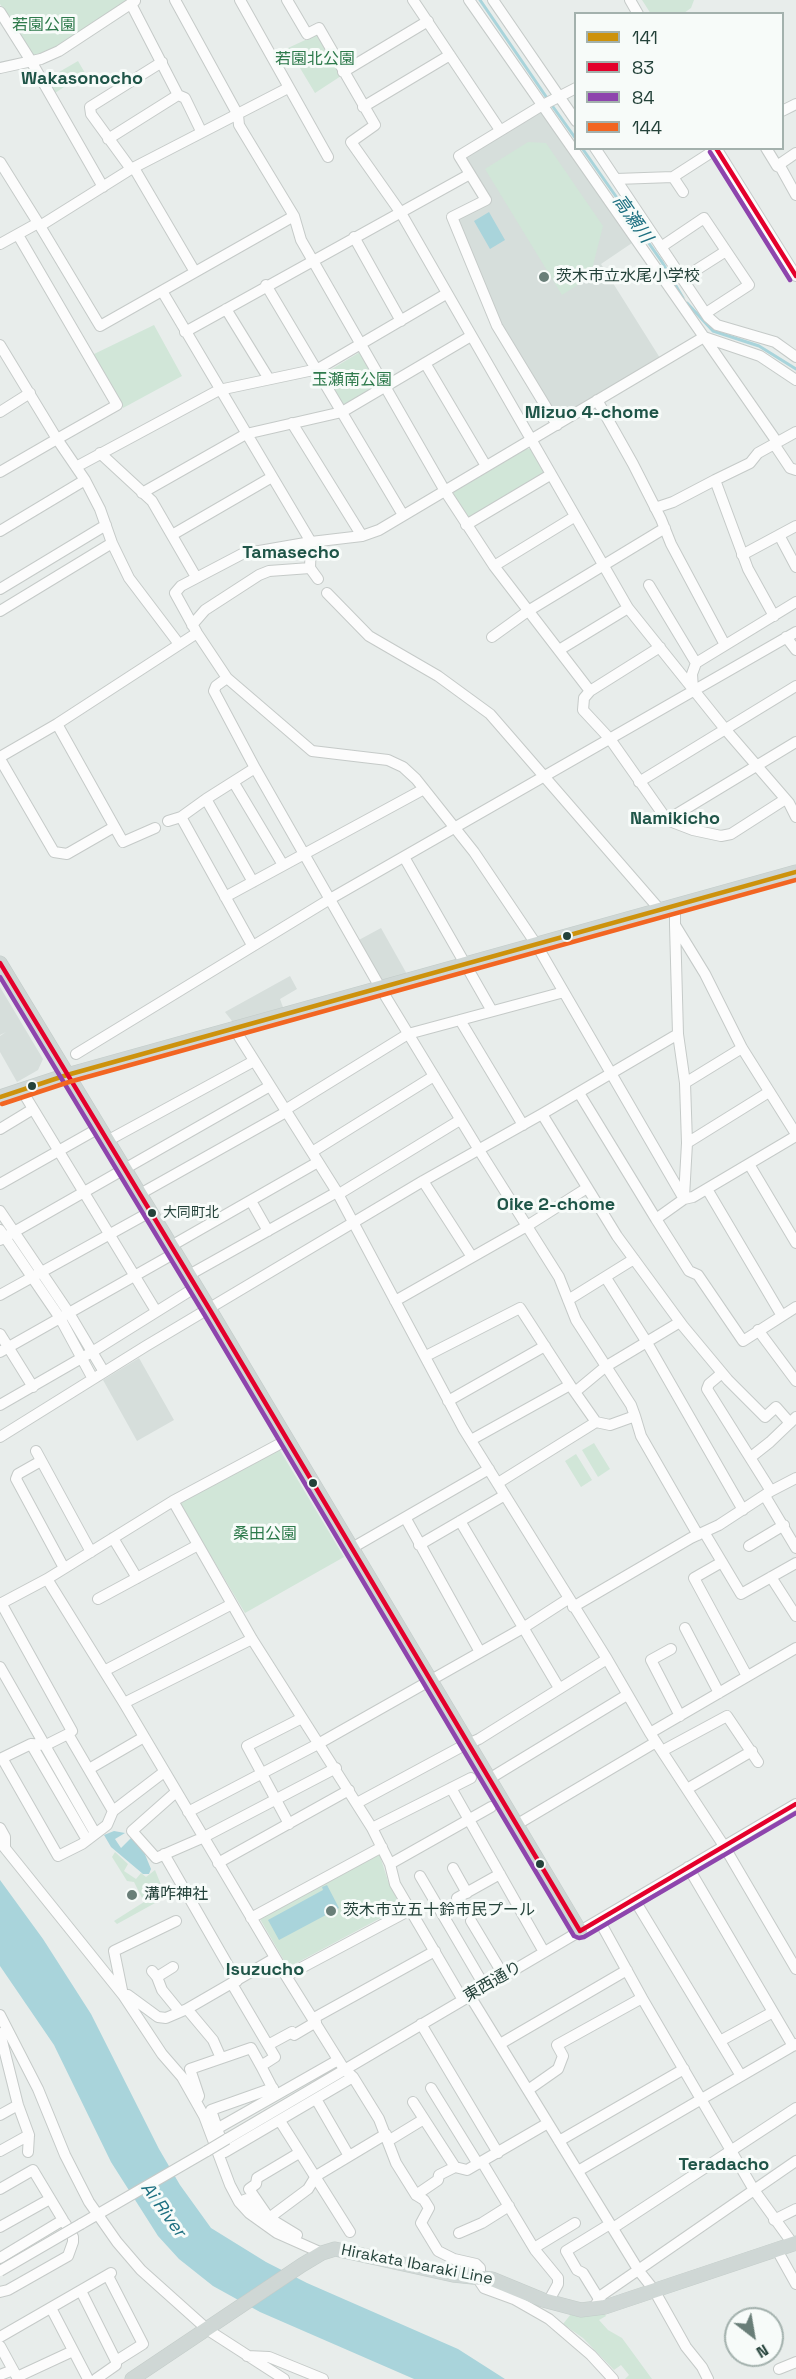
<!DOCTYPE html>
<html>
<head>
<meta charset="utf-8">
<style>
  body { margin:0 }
  #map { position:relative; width:796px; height:2379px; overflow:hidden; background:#e8edeb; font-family:"Space Grotesk",sans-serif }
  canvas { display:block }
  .legend { position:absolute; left:574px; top:12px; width:210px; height:138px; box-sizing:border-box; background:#f7fbf9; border:2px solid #a3b1ad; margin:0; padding:8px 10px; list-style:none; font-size:18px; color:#24423a }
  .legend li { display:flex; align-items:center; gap:12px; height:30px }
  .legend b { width:30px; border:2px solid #a3b1ad }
  .north { position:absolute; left:724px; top:2307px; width:60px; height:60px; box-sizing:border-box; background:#f7fbf9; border:2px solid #a3b1ad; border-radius:50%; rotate:149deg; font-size:16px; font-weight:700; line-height:24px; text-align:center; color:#24423a }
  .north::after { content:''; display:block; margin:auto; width:21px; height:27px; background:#697e78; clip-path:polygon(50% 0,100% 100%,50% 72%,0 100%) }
</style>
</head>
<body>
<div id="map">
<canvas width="796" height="2379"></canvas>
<ul class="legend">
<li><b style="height:8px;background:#cd920c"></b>141</li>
<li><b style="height:8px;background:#e4002b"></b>83</li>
<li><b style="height:8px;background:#8e44ad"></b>84</li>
<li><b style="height:8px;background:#f26522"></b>144</li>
</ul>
<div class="north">N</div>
</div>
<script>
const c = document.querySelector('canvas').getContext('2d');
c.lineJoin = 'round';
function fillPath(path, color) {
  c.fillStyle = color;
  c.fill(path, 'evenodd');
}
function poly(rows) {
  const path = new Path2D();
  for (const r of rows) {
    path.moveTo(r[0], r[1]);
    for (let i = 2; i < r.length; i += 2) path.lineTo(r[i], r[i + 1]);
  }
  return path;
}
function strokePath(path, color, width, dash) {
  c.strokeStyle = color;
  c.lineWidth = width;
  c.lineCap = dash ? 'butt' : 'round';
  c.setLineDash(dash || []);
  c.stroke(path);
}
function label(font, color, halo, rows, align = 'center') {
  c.font = font + ' "Space Grotesk","Noto Sans JP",sans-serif';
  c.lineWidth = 6;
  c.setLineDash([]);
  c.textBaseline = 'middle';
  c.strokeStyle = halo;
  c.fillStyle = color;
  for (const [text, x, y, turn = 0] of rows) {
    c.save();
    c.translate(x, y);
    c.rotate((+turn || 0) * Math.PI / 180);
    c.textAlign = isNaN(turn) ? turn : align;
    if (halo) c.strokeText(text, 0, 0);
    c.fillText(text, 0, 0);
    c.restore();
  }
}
fillPath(poly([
  [545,110,632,243,601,264,660,358,556,420,498,324,455,222,491,201,466,157],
  [381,928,408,976,380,984,357,941],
  [290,976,297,989,280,999,284,1010,237,1023,232,1021,225,1012],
  [0,987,43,1059,38,1070,17,1082,0,1052,0,1036,6,1032,0,1035],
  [139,1358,174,1420,137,1441,103,1380]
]), '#d6dedb');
fillPath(poly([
  [0,0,130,0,58,49,33,57,0,4],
  [642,0,694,0,691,8,684,13,651,14],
  [316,35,321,35,341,76,315,93,288,48],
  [78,61,85,73,55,93,47,79],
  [528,142,546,143,603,226,590,277,562,295,485,169],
  [154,325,182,376,123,408,92,355],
  [360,352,382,387,343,410,322,375],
  [526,449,531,449,544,472,542,476,470,518,465,518,453,496,454,492],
  [594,1443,610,1469,598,1477,582,1450],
  [278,1447,344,1557,245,1613,181,1506,181,1502],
  [576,1454,592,1480,581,1487,565,1461],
  [115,1852,128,1864,124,1871,136,1879,141,1873,146,1877,155,1870,166,1897,117,1924,114,1921,144,1902,134,1882,127,1881,112,1857],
  [375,1854,380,1856,388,1881,401,1907,291,1966,286,1964,260,1919],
  [604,2313,606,2316,599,2320,608,2330,622,2338,652,2379,625,2379,629,2375,621,2365,614,2370,583,2338,563,2324,571,2314,581,2316]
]), '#d1e6d8');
fillPath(poly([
  [489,212,505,240,490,249,474,221],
  [114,1831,125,1833,115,1839,121,1848,131,1838,144,1852,151,1869,149,1874,143,1874,111,1847,104,1835],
  [0,1880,43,1939,91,2014,159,2149,180,2185,211,2228,266,2262,307,2283,458,2349,505,2379,414,2379,260,2312,213,2286,179,2259,158,2236,111,2162,54,2045,0,1966],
  [327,1885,339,1908,279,1940,268,1920,323,1890,322,1887]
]), '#a9d4db');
strokePath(poly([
  [480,0,547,98],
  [551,104,576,139],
  [582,148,662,262,683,298],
  [687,303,713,331,759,346,796,369]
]), '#a9d4db', 3);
const minor = poly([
  [175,0,238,115,239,125,294,216,301,240,445,491,494,566,590,691,584,698,583,710,610,739,667,820,693,830,721,836,731,834,784,800],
  [240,0,328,157],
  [287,0,307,34,319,28,375,125,351,142,401,213,628,608,725,729,789,803,796,817],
  [413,0,500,130],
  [469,0,704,337,760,356,796,380],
  [493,0,576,121],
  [630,0,638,14],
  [0,12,31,61,103,187],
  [0,68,41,59,59,51,135,1],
  [343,72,428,21],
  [178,95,185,98,201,131],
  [363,107,450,55],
  [782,111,796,104],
  [108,139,178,95,131,4],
  [595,148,708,317,717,325,775,342,796,357],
  [716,148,796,276],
  [766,148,777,166,781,168,796,195],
  [0,162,40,226,131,169,288,88],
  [777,166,796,153],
  [134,168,195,272],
  [131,169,91,114,90,107,162,62],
  [673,177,683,192],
  [616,179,673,177,718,148],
  [40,226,100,326,294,216],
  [354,237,401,321],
  [0,244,38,223],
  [661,247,704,218,749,285,706,313],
  [682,279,726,251],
  [266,285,403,515],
  [162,291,311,542,310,568,318,579],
  [226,309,269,379],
  [185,332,470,174],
  [0,345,57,439,117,405,18,235],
  [425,363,486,466],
  [597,400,633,464,661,519,671,544,725,645],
  [0,412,30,393],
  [292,423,362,536],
  [557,425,497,326,452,217,486,200,459,156,541,106,576,88],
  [774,444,790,468,796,470],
  [100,453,152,501,196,577],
  [76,467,219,390,318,369,446,294],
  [0,472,57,439,85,480,100,509,112,543,129,578,179,644],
  [142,493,246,434,342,412,471,336],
  [655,508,673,502,715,480],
  [466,525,550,475],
  [0,531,85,480],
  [172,535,272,477],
  [779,535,796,567],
  [742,555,796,526],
  [494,566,574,517],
  [649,585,696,663],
  [0,589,106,525],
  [327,593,369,636,438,676,490,714,661,911],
  [0,611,112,543],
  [774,616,748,569,715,480,750,463,758,453,796,432],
  [192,625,205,610,259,575,269,571,310,568],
  [492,637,528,611,665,528],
  [786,637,796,650],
  [559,650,628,608],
  [693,689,692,674,696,663,796,602],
  [590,691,660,647],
  [57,724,123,842,155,828],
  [0,757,57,724,197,633],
  [0,759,54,852,67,854,114,827],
  [255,768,381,989,479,1150,559,1277,576,1320,631,1405,635,1416,610,1425,596,1422,498,1483],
  [639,782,796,686],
  [234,783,283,865],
  [206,799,255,768,214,691,216,686,227,678],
  [181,817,252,945],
  [667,820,796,742],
  [168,821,181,817,206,799,253,882],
  [404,857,492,1011],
  [225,897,424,789],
  [675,908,675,925,705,974,742,1048,796,1134],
  [675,925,678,1034,685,1083,687,1143,684,1197],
  [460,1020,523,1125],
  [235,1030,337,1192,463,1428,607,1659,650,1733,724,1846,796,1969],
  [76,1054,330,899,796,632],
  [685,1083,742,1048],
  [21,1089,156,1311],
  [579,1093,656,1219,684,1199,693,1197,796,1136],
  [285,1110,408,1034,564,992],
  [542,1114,617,1236,683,1326,728,1380,765,1417,776,1407,790,1423],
  [0,1129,33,1109],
  [107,1141,254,1061],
  [687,1143,769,1092],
  [312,1152,434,1076],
  [749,1164,796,1243],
  [423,1181,472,1257],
  [0,1184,99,1128],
  [707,1189,782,1316],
  [140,1194,286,1112],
  [339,1194,460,1120],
  [684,1199,536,944,474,852,416,779,403,767,388,760,312,751,227,678,197,633,175,593,181,586,242,554,311,542,362,536,379,530,704,337,777,442],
  [251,1201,268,1231],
  [0,1211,69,1313,104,1372],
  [656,1219,689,1271,698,1275,743,1341,796,1307],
  [0,1230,60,1318,93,1379],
  [0,1240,270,1086],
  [171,1246,318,1162],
  [189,1275,337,1192],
  [606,1278,646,1341,743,1510],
  [0,1295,150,1212],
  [568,1300,634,1259],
  [395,1301,527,1226,587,1188],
  [758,1330,796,1381],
  [0,1334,33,1387],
  [0,1352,175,1253],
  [426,1356,520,1308,570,1385,596,1422],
  [722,1373,709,1384,707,1389,771,1491],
  [575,1392,605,1367,680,1322],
  [448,1401,545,1346],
  [0,1405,92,1352,196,1287],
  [635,1416,641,1436,698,1535],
  [0,1437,146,1346,423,1181,542,1114,678,1034],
  [471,1440,570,1385],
  [36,1451,91,1552],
  [751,1457,770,1442,796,1417],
  [41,1461,18,1474,16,1479,64,1568],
  [765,1496,796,1548],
  [173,1501,252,1639,372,1828,390,1864,395,1884,463,2000],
  [406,1519,480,1652],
  [460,1521,559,1688],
  [704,1532,741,1594,796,1563],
  [113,1538,137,1578],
  [419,1545,505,1495],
  [749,1546,784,1525],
  [352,1548,489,1469],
  [722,1562,694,1578,747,1676],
  [771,1577,796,1616],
  [47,1579,124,1703,286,1976,344,2069,353,2077,379,2119,396,2163,416,2195,424,2200,429,2208,421,2223,438,2251,454,2259,476,2264,480,2268,480,2282,484,2288,514,2299,549,2319,591,2355,613,2379],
  [98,1599,198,1545],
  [1,1603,72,1731,68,1734,113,1811,164,1772],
  [0,1604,47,1579,173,1501,287,1440],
  [573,1607,691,1538,719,1525,771,1491,796,1478],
  [685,1628,719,1693],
  [671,1649,651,1660,680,1716],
  [0,1667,95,1833],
  [104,1671,232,1604],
  [124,1703,252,1639],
  [650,1733,796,1648],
  [31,1744,87,1840],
  [662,1751,727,1716,758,1762],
  [2,1758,58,1856,82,1844,107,1825,113,1811],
  [0,1759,31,1744,46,1745,68,1734],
  [89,1769,144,1737],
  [489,1779,627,1695],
  [451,1788,544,1952],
  [687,1789,752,1751],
  [176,1792,132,1831,156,1858,202,1838,336,1768],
  [357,1803,459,1748,479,1739,607,1659],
  [188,1812,318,1744,523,1628,568,1599],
  [289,1824,247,1746,302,1718],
  [516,1825,656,1742],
  [0,1828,5,1837,5,1847],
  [372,1828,471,1778],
  [0,1842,123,1995,162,2054,182,2077,204,2116,230,2185,239,2202,249,2213,277,2233,322,2253],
  [164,1854,237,1981],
  [218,1863,349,1790],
  [390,1864,491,1807],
  [688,1867,793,2046],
  [453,1868,467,1893],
  [420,1876,485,1987],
  [457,1898,500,1874],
  [634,1899,741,2076],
  [251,1918,382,1847],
  [599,1920,642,1998,754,2190,793,2244],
  [176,1921,114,1951,123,1995,128,1995,158,2017,166,2018,187,2009,275,1958],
  [471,1921,504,1976],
  [152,1971,157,1977,162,1990,180,2012],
  [286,1976,410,1910],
  [157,1977,173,1967],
  [232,1984,275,2057,261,2066,275,2093],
  [470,1996,639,2271,654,2290,686,2347,702,2367,708,2379],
  [187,2009,213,2040,221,2058],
  [0,2015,38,2089,65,2155,89,2202,117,2242,141,2270,208,2330,284,2379],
  [314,2018,435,1951],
  [421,2024,498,2153],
  [0,2033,18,2105,29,2135,0,2151],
  [720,2041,773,2012],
  [500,2044,627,1970],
  [268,2045,292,2032,294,2035,316,2022],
  [273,2088,211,2110,225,2152,353,2077],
  [431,2088,478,2164],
  [528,2090,558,2069,563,2056,557,2045,642,1998],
  [198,2098,199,2096,190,2069,251,2048,261,2066],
  [316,2099,349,2156],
  [413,2102,455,2167],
  [0,2115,18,2105],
  [280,2121,350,2232],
  [213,2131,338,2060],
  [227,2139,796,1804],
  [388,2141,424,2119],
  [559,2141,684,2069],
  [28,2152,29,2135],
  [482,2162,535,2250,558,2278,558,2284,548,2302],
  [578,2171,796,2044],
  [0,2189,33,2170,63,2220,0,2258],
  [416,2195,438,2180,439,2175,455,2167,467,2170,548,2123],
  [239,2202,247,2199,269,2218,308,2189,316,2176,386,2134],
  [774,2220,796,2209],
  [81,2224,207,2151],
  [0,2227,50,2199],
  [613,2228,796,2108],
  [459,2233,482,2223,509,2206],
  [297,2235,269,2218,249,2189,256,2184,257,2178,299,2153],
  [534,2248,575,2223],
  [777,2250,796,2284],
  [81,2291,116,2361],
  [0,2292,8,2290,68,2256,73,2242,73,2237,65,2223],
  [599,2299,583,2273,577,2270,566,2251,610,2224],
  [51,2308,88,2379],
  [593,2309,602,2295,796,2161],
  [0,2337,111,2273],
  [0,2346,18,2379],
  [247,2356,269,2357,323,2379],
  [779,2369,796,2362],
  [0,2375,13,2370],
  [17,2377,73,2351],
  [96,2379,116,2365,116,2361,143,2344,108,2276]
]);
const major = poly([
  [0,963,210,1310,580,1931],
  [0,1097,67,1075,796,872],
  [132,2379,302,2265,322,2253,335,2249,453,2275,492,2279,543,2300,581,2310,605,2307,796,2243]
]);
strokePath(minor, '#c5cac8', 12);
strokePath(major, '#c3ccc9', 15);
strokePath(minor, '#fcfcfc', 10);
strokePath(major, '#cfd7d5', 14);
const minorBridge = poly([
  [207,2151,227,2139],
  [0,2271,81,2224]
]);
strokePath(minorBridge, '#c5cac8', 12, []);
strokePath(minorBridge, '#fcfcfc', 10);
strokePath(poly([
  [0,1097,67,1075,796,872]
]), '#cd920c', 4.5);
strokePath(poly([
  [716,148,796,276],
  [0,963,210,1310,580,1931,796,1804]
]), '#e4002b', 4.5);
strokePath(poly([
  [710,152,790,280],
  [0,977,204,1314,574,1936,579,1938,584,1937,796,1813]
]), '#8e44ad', 4.5);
strokePath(poly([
  [2,1104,69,1082,796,880]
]), '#f26522', 4.5);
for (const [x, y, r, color] of [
  [544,277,6,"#697e78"],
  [567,936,5,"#24423a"],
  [32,1086,5,"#24423a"],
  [152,1213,5,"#24423a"],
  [313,1483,5,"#24423a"],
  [540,1864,5,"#24423a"],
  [132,1895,6,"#697e78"],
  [331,1911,6,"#697e78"]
]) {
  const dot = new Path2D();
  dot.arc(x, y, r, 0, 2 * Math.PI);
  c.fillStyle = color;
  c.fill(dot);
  strokePath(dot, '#f7fbf9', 2);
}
label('14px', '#24423a', '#f7fbf9', [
  ["大同町北",163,1213]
], 'left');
label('16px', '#2d7a4b', '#f7fbf9', [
  ["若園公園",44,26],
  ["若園北公園",315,60],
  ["玉瀬南公園",352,381],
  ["桑田公園",265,1535]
]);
label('16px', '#24423a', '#f7fbf9', [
  ["茨木市立水尾小学校",556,277],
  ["溝咋神社",144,1895],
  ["茨木市立五十鈴市民プール",343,1911]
], 'left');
label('16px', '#24423a', '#f7fbf9', [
  ["東西通り",493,1982,-30],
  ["Hirakata Ibaraki Line",417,2265,11]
]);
label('bold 18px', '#1f5548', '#f7fbf9', [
  ["Wakasonocho",82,79],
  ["Mizuo 4-chome",592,413],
  ["Tamasecho",291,553],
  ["Namikicho",675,819],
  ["Oike 2-chome",556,1205],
  ["Isuzucho",265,1970],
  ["Teradacho",724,2165]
]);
label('italic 18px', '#1c6f80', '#f7fbf9', [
  ["高瀬川",632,219,55],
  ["Ai River",163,2210,54]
]);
</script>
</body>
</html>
